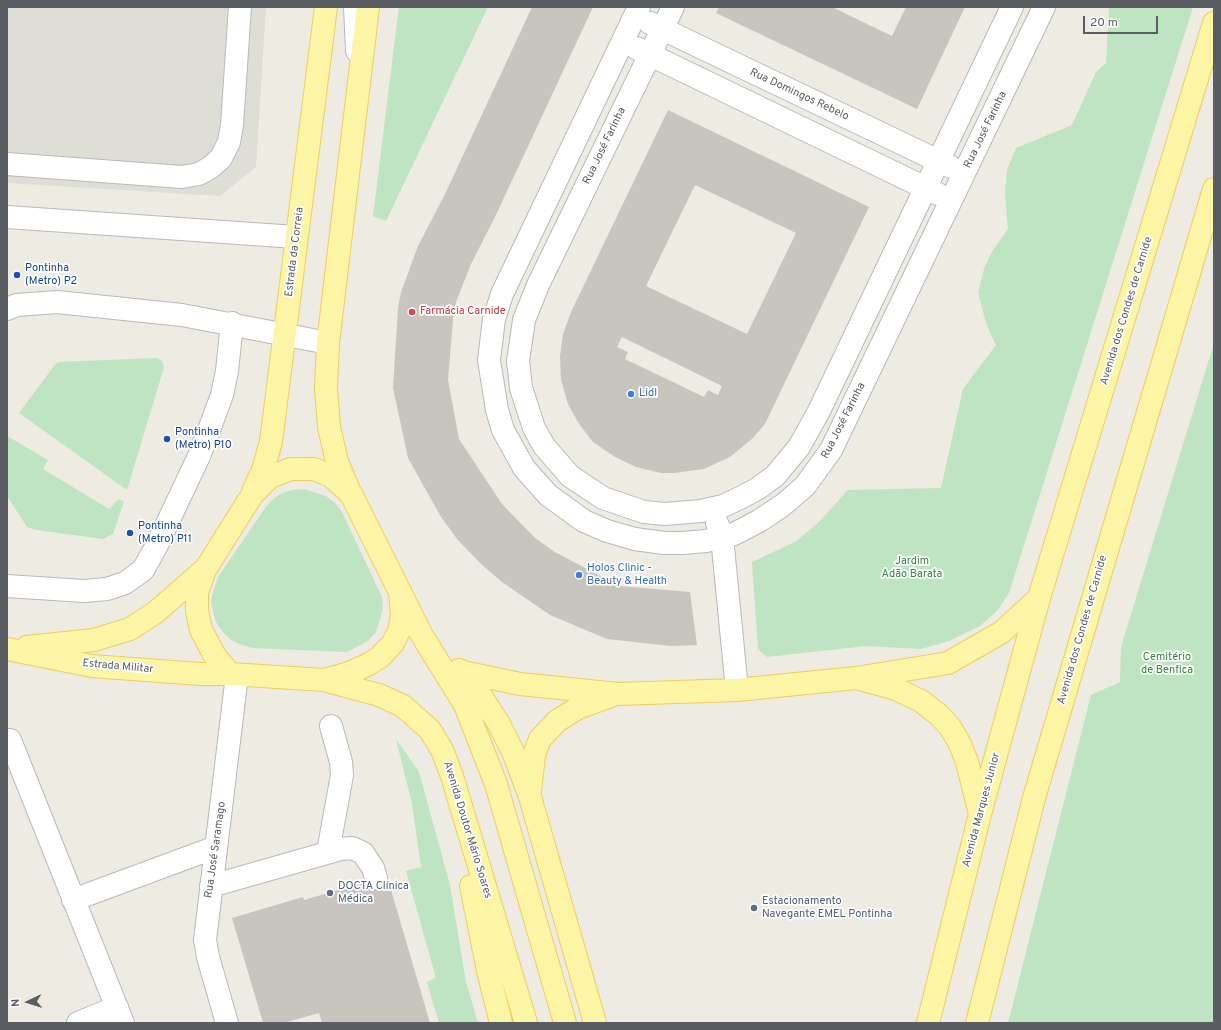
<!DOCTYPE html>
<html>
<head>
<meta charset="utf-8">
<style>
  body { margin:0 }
  #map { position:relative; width:1221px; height:1030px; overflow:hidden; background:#edebe2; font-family:Overpass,sans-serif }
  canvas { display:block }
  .frame { position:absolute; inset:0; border:8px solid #5a5d62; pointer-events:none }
  .north { position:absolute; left:8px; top:982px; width:40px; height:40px; -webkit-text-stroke:3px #fff; paint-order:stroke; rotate:266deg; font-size:11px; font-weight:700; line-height:16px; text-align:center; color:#5a5d62 }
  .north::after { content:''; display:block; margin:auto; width:14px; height:18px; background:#5a5d62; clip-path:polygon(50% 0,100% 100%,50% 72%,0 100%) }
  .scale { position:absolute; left:1083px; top:16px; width:75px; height:18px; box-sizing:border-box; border:2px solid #5a5d62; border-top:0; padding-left:5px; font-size:12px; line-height:14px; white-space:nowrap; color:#5a5d62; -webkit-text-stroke:3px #fff; paint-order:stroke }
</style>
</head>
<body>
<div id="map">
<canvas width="1221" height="1030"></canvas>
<div class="frame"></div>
<div class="north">N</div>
<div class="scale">20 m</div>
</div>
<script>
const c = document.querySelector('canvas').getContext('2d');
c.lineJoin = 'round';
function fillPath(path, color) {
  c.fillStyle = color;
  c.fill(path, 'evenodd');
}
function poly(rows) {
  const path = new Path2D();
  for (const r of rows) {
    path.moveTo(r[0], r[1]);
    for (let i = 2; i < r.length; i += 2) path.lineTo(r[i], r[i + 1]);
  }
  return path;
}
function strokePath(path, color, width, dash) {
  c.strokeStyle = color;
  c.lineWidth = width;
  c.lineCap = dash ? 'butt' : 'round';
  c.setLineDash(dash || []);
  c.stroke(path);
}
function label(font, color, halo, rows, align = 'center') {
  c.font = font + ' Overpass,sans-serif';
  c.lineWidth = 3.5;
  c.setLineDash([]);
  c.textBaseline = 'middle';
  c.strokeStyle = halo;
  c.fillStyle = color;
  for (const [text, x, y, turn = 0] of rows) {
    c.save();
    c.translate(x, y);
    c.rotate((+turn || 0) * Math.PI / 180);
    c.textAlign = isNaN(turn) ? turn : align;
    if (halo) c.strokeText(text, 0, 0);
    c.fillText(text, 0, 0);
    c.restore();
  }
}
fillPath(poly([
  [7,7,266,7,256,167,220,196,7,183]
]), '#deddd6');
fillPath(poly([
  [399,7,488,7,386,221,373,216],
  [1109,7,1193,7,1009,593,997,611,980,626,949,641,921,649,866,646,767,657,758,649,752,562,795,542,818,523,848,490,941,488,963,389,996,345,987,326,978,293,984,269,991,253,1008,229,1005,193,1007,170,1016,148,1072,125,1096,72,1106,63],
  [1214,343,1214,1023,1008,1023,1091,695,1120,682,1121,647],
  [156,358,162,361,164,367,127,490,19,413,54,366,58,362],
  [7,436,48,460,43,469,109,509,119,499,124,502,113,534,103,539,37,530,27,527,7,496],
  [304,489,326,496,335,503,342,512,382,597,383,609,376,632,368,641,347,652,253,648,242,645,231,640,223,632,216,622,213,611,211,600,218,577,263,511,271,501,280,494,292,490],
  [396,739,419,772,450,885,466,982,478,1023,439,1023,427,982,436,978,406,871,421,867,412,804]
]), '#bee4c1');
fillPath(poly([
  [532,7,593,7,495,217,471,264,456,302,453,319,448,380,459,439,502,504,535,538,555,552,619,586,690,592,697,645,670,646,607,639,550,615,502,582,481,564,457,539,441,517,408,458,393,388,398,308,401,292,418,246,445,194],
  [719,7,832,7,892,36,906,7,965,7,917,109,716,13],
  [668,110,869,207,765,424,753,438,730,457,704,469,674,473,661,473,636,467,615,457,593,442,579,424,568,404,561,380,560,356,563,334,571,312],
  [695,185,796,233,747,334,646,286],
  [622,337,722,386,718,395,708,390,704,397,625,359,628,352,617,347],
  [387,876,430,1023,322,1023,319,1013,284,1023,263,1023,232,918,303,897,304,900]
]), '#c8c5bf');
const minor = poly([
  [355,7,357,51],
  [639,7,502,294,494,319,489,360,497,410,503,430,524,468,548,495,584,521,607,531,635,539,664,543,682,543,706,541,734,534,759,521,783,505,805,486,831,450,1044,7],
  [673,7,538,285,524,320,518,361,521,388,534,428,544,446,570,476,603,498,644,512,665,514,701,511,723,506,740,498,757,489,775,476,799,447,819,411,1012,7],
  [650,23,951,167],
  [636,48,938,194],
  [7,164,182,177,199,174,211,167,221,158,229,142,232,125,240,7],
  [7,217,296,237],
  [7,309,17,305,57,302,182,315,328,343],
  [717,523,722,537,737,690],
  [7,586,84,591,107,589,125,583,143,570,156,547,200,454,222,395,227,371,232,323],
  [7,740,10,740,123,1023],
  [328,852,342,775,341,762,331,726],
  [211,886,341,849,352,848,363,853,373,868,376,878],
  [73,900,216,847],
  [78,1023,117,1007],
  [227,1023,208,957,205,940,237,675]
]);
const major = poly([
  [348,488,337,462,329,427,326,388,328,343,368,7],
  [254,489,262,473,271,442,326,7],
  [400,591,402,616,399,631,393,643,380,657,369,664,349,673,324,680,230,674,215,656,201,630,197,611,197,592,205,570,252,495,270,477,291,469,314,469,331,476,351,494,421,634,465,705,496,784,565,1023],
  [27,647,94,640,130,629,156,612,204,570],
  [7,649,92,666,200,674,230,674],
  [459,670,463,672,481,696,499,724,514,754,530,797,595,1023],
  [463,672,520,684,618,694,737,690,856,678,948,663,1002,632,1039,598],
  [863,680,896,689,921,701,939,715,950,727,960,744,967,762,980,814],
  [327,681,379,695,403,706,430,730,442,750,452,776,526,1023],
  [530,791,534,755,540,739,557,721,578,708,611,696],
  [471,886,488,971,501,1023],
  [928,1023,980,814,1039,598,1214,23],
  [977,1023,1034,798,1214,189]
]);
strokePath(minor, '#b7b9be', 24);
strokePath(major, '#eece59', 24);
strokePath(minor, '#fff', 22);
strokePath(major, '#fdf5a6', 22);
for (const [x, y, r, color] of [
  [17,275,4,"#1a4fb4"],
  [412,312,4,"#e0444e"],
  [631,394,4,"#3f7fe0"],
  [167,439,4,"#1a4fb4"],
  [130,533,4,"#1a4fb4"],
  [579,575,4,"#3f7fe0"],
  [330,893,4,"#5c6f8a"],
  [754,908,4,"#5c6f8a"]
]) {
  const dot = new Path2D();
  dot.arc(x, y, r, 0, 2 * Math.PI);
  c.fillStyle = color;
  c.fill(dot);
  strokePath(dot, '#fff', 1.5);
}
label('11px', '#5a5d62', '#fff', [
  ["Rua Domingos Rebelo",799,95,25],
  ["Rua José Farinha",986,130,-64],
  ["Rua José Farinha",605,146,-64],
  ["Estrada da Correia",295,252,-83],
  ["Avenida dos Condes de Carnide",1127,311,-73],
  ["Rua José Farinha",844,421,-63],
  ["Avenida dos Condes de Carnide",1083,630,-74],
  ["Estrada Militar",118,667,5],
  ["Avenida Marques Junior",982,810,-75],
  ["Avenida Doutor Mário Soares",467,830,73],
  ["Rua José Saramago",216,850,-82]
]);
label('11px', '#164399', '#fff', [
  ["Pontinha",25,269],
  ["(Metro) P2",25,282],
  ["Pontinha",175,433],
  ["(Metro) P10",175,446],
  ["Pontinha",138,527],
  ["(Metro) P11",138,540]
], 'left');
label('11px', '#be3a42', '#fff', [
  ["Farmácia Carnide",420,312]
], 'left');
label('11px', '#366cbe', '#fff', [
  ["Lidl",639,394],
  ["Holos Clinic -",587,569],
  ["Beauty & Health",587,582]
], 'left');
label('11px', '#37853f', '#fff', [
  ["Jardim",912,562],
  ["Adão Barata",912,575],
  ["Cemitério",1167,658],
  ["de Benfica",1167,671]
]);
label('11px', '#4e5e75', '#fff', [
  ["DOCTA Clínica",338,887],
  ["Médica",338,900],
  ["Estacionamento",762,902],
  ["Navegante EMEL Pontinha",762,915]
], 'left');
</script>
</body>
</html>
